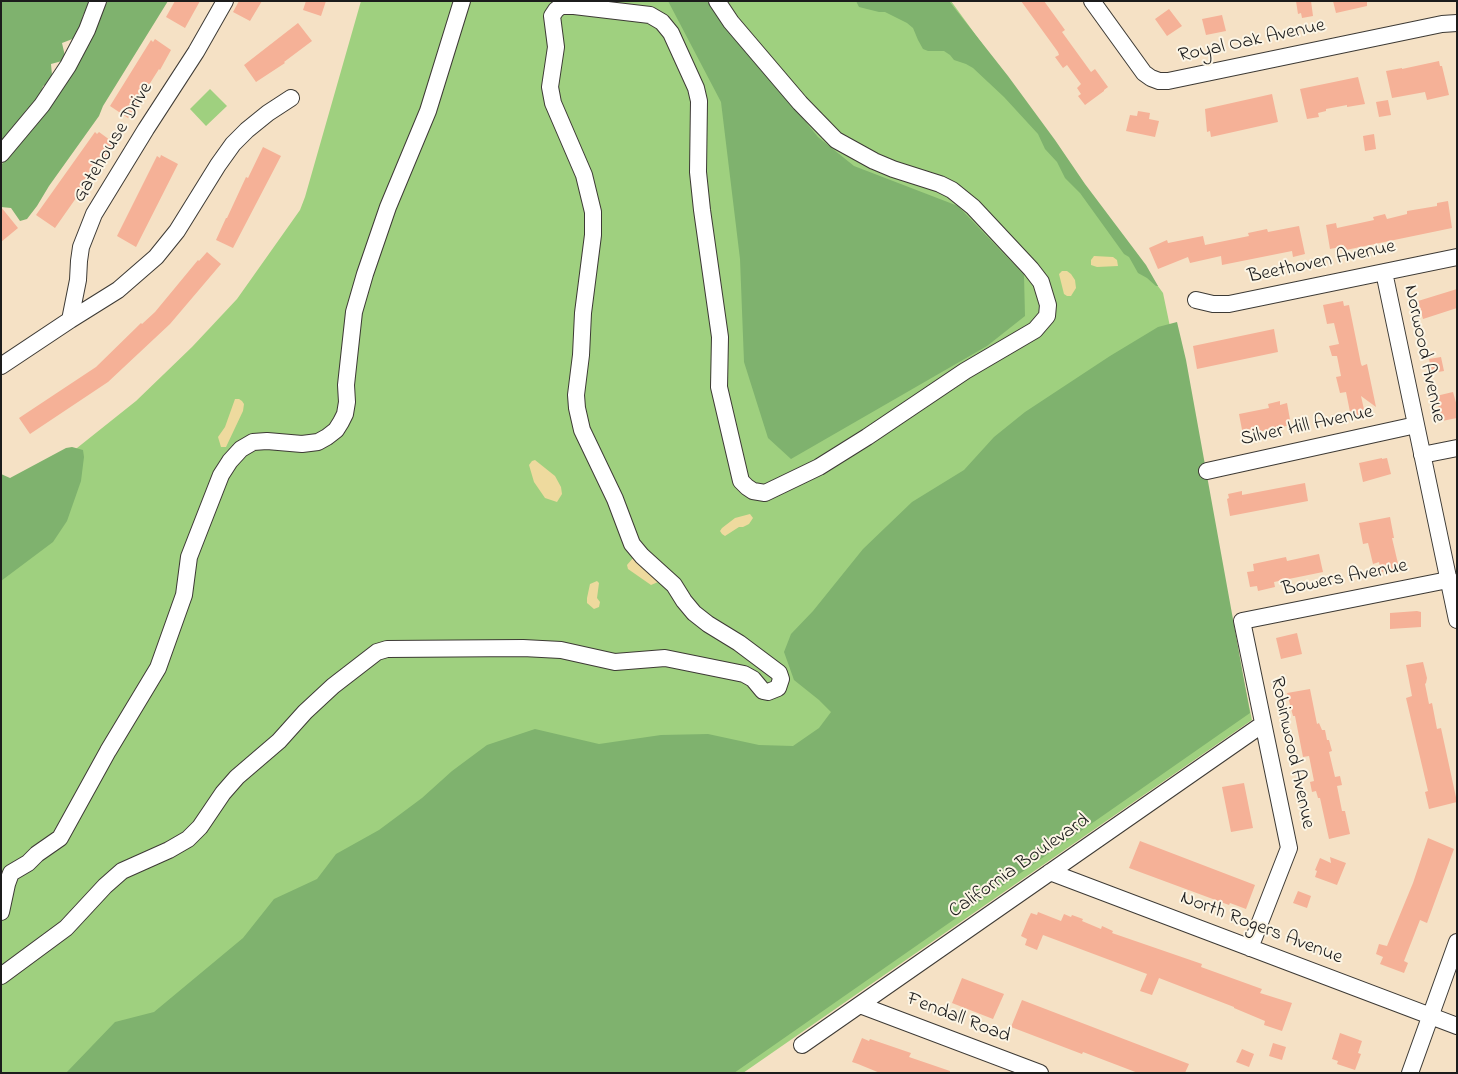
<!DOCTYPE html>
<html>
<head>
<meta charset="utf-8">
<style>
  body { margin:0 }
  #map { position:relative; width:1458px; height:1074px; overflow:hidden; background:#f5e1c5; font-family:"Indie Flower",sans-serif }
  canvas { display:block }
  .frame { position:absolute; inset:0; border:2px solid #1c1c1c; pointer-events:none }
</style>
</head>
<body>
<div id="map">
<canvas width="1458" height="1074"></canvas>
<div class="frame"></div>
</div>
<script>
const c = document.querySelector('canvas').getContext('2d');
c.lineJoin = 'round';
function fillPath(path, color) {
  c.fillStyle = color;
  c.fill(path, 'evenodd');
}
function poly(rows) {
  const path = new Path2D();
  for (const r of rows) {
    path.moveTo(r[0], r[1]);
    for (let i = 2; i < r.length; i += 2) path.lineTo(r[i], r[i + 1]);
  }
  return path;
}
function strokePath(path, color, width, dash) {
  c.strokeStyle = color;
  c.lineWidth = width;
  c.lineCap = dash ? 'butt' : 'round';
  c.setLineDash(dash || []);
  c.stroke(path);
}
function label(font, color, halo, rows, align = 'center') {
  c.font = font + ' "Indie Flower",sans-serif';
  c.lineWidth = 4;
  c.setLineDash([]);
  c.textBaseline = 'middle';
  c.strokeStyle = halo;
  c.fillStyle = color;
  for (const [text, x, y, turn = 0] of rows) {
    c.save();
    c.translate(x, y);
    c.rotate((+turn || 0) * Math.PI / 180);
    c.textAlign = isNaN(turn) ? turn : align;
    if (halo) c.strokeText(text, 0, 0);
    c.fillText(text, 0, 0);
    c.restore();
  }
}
fillPath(poly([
  [361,1,951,1,1163,293,1252,720,743,1073,1,1073,1,493,77,448,136,401,192,347,237,299,300,210,305,197],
  [210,89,227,106,206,126,190,109]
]), '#9fd07f');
fillPath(poly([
  [1,1,89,1,87,10,83,15,82,23,75,38,62,43,65,56,62,61,51,64,52,75,48,84,43,86,41,94,32,107,26,110,24,120,1,146],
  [107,1,168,1,103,106,99,116,49,186,37,206,27,219,20,221,11,208,1,207,1,165,42,117,95,30],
  [668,1,707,1,818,137,854,166,958,206,1024,275,1025,316,987,346,791,459,768,438,744,362,740,259,721,102],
  [856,1,949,1,1008,76,1055,140,1085,184,1146,265,1158,286,1156,286,1147,278,1138,273,1129,257,1124,254,1080,193,1065,178,1057,162,1045,149,1038,134,1004,97,973,68,966,64,954,60,950,55,944,51,928,51,923,49,918,40,913,28,907,23,885,12,879,12,859,7],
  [1177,322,1186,360,1250,713,734,1073,66,1073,115,1022,154,1012,243,938,274,899,317,879,336,854,379,830,422,798,452,771,487,745,535,729,599,744,661,735,708,734,759,745,793,746,819,728,831,712,819,700,794,680,784,652,791,634,813,611,863,549,912,502,964,470,994,437,1025,412,1110,356,1158,327],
  [72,447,83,450,84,457,81,481,67,521,53,542,1,581,1,474,10,478,66,448]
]), '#7fb26e');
fillPath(poly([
  [1094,256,1113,257,1117,260,1118,266,1097,267,1091,265,1091,260],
  [1062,271,1067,271,1071,274,1075,280,1076,288,1071,296,1067,296,1064,294,1059,274],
  [235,399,239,399,242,401,244,404,243,411,226,447,221,447,218,437,225,427],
  [535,460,555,476,561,487,562,494,557,502,545,498,534,482,529,465,532,461],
  [750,514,753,518,749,524,743,527,739,527,725,536,722,534,720,531,722,528,735,518],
  [633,558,641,561,643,569,653,574,658,582,651,585,628,569,627,565],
  [597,581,599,583,597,598,600,602,599,607,594,609,587,603,587,598,590,584]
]), '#eeda9e');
fillPath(poly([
  [175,1,200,1,185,28,166,17],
  [239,1,262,1,250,21,233,12],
  [306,1,326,1,321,16,303,10],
  [1021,1,1044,1,1065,30,1062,32,1091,72,1095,69,1108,87,1104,90,1104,91,1085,105,1078,96,1081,94,1077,88,1081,84,1067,65,1063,68,1055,57,1059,55,1058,52],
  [1296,1,1311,1,1313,16,1302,18,1301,13,1298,14],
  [1333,1,1367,1,1367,6,1336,13],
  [1169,9,1182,26,1167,36,1155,19],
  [1222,15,1226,31,1206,35,1202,19],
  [298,23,312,41,284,62,285,63,256,82,244,65],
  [155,39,171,50,160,70,159,69,128,118,110,106,151,40,153,42],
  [1439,61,1440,66,1442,66,1449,95,1427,100,1425,92,1392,98,1386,71,1402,68,1402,69],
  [1358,77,1365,104,1347,107,1347,105,1326,109,1326,111,1318,113,1319,117,1307,119,1300,89],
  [1272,94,1278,122,1211,137,1210,131,1207,132,1205,109],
  [1388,100,1391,115,1379,117,1376,102],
  [1138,111,1150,113,1149,119,1159,121,1155,137,1126,131,1130,115,1137,116],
  [95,132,97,134,99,132,114,143,96,172,95,171,55,228,36,215],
  [1374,134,1376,149,1365,151,1363,136],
  [263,147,281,156,233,248,216,240,226,218,227,218,246,177,248,178],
  [161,155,178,164,136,247,117,236,157,156,160,158],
  [1448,201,1452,228,1341,251,1340,247,1330,249,1326,225,1336,223,1337,228,1374,220,1373,217,1385,214,1387,219,1407,214,1407,211,1437,206,1437,203],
  [1,207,18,228,1,242],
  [1299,226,1305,254,1293,257,1292,251,1222,265,1221,256,1190,263,1188,257,1158,269,1149,248,1167,240,1168,243,1203,236,1205,245,1249,236,1248,233,1267,229,1268,232],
  [207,252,221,264,170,324,108,382,30,434,19,418,96,367,141,323,142,324,155,312,198,260,199,261],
  [1457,289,1457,308,1423,319,1418,301],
  [1343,301,1344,306,1349,305,1361,364,1362,366,1367,364,1376,407,1361,396,1365,414,1351,417,1346,392,1340,393,1336,377,1341,376,1337,356,1332,356,1329,346,1339,344,1334,323,1327,324,1323,305],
  [1274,329,1278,352,1197,369,1193,346],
  [1441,357,1444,371,1432,373,1429,359],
  [1453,392,1457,406,1457,418,1442,421,1436,396],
  [1280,401,1280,405,1287,403,1291,425,1243,435,1239,414,1269,408,1268,404],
  [1382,458,1382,459,1387,458,1391,474,1363,482,1359,463],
  [1305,483,1308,501,1230,516,1227,499,1229,498,1228,494,1242,491,1242,495],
  [1390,517,1394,538,1392,538,1399,568,1381,572,1379,562,1373,564,1368,543,1363,544,1359,523],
  [1319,554,1323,572,1274,582,1275,587,1258,591,1257,586,1250,587,1247,572,1254,571,1253,564,1286,557,1287,561],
  [1417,611,1421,612,1421,627,1390,629,1390,613],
  [1297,633,1302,654,1281,659,1276,638],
  [1423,662,1427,678,1426,683,1425,684,1429,704,1432,703,1437,729,1441,728,1457,802,1429,809,1425,792,1428,791,1406,698,1412,696,1406,665],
  [1310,689,1317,724,1319,723,1322,730,1325,730,1327,740,1329,740,1332,751,1329,752,1335,777,1340,776,1342,785,1337,786,1342,811,1345,811,1350,834,1329,839,1320,798,1318,798,1316,791,1312,792,1310,782,1314,781,1309,756,1303,757,1295,716,1293,716,1287,693],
  [1244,783,1253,828,1231,832,1222,787],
  [1428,838,1454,849,1427,923,1420,920,1404,961,1408,963,1404,973,1380,964,1383,957,1376,954,1379,944,1387,946,1413,883],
  [1140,841,1255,885,1246,909,1230,903,1229,905,1129,868],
  [1330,857,1346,863,1337,885,1315,877,1317,871,1315,870,1320,858,1331,863],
  [1298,891,1311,896,1307,908,1293,903],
  [1038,912,1061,921,1064,914,1071,917,1072,915,1083,919,1082,921,1101,929,1102,926,1113,931,1112,933,1202,964,1201,967,1262,989,1260,993,1292,1003,1282,1031,1264,1025,1265,1021,1234,1008,1234,1007,1159,978,1152,995,1140,991,1147,974,1043,935,1037,950,1025,945,1027,939,1021,936,1028,919,1031,913,1037,915],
  [962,978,1004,994,993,1019,952,1003],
  [1022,1000,1189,1064,1185,1073,1138,1073,1083,1052,1082,1054,1011,1027],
  [1340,1033,1362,1041,1358,1053,1361,1054,1355,1070,1337,1064,1338,1061,1332,1059],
  [862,1038,869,1041,870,1039,911,1053,909,1057,950,1071,950,1073,880,1073,858,1064,852,1062],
  [1273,1043,1286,1047,1282,1060,1269,1056],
  [1242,1049,1254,1054,1249,1067,1236,1062]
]), '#f5b197');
const minor = poly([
  [1092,1,1144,73,1151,78,1159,81,1168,81,1442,24,1457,23],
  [1,154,42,105,68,66,87,30,98,1],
  [1384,272,1457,620],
  [1196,300,1213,304,1229,304,1457,257],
  [70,320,118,290,156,257,177,231,218,165,233,144,247,130,268,113,291,98],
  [1,366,70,320,78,280,79,261,81,247,94,214,146,129,196,52,225,1],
  [1422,455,1457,448],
  [1207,471,1416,425],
  [1050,872,1457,1026],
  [1,912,7,884,11,873,28,863,37,854,60,838,108,751,158,668,184,595,189,557,196,539,221,475,230,461,241,449,253,442,267,441,302,444,318,442,327,437,336,430,341,422,345,414,347,402,346,385,354,312,365,274,388,207,428,111,462,1],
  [1250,948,1289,848,1242,621,1448,580,1457,583],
  [1,976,66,928,105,886,122,871,169,850,188,839,200,827,223,793,237,777,279,741,305,712,333,686,377,652,387,649,523,648,561,650,615,662,665,658,744,674,753,679,763,691,768,692,778,688,781,679,779,673,739,643,708,624,694,613,684,601,674,585,642,556,632,544,615,499,582,430,577,408,576,395,581,355,583,313,593,235,593,212,584,175,553,103,550,87,556,47,552,16,556,10,561,6,574,6,650,15,662,22,671,33,696,88,699,101,698,172,702,210,720,337,719,387,741,481,747,487,753,491,765,493,819,467,867,437,965,371,1035,330,1047,316,1048,305,1041,282,1031,269,973,207,952,190,940,184,893,169,874,161,836,140,800,103,731,22,717,1],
  [860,1005,1040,1073],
  [802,1045,1263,724],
  [1410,1073,1457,942]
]);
strokePath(minor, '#3d3a35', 18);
strokePath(minor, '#fff', 16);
label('20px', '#1c1c1c', '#fcf5e5', [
  ["Royal Oak Avenue",1252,42,-12],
  ["Gatehouse Drive",114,143,-59],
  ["Beethoven Avenue",1322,263,-12],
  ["Norwood Avenue",1423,354,78],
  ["Silver Hill Avenue",1307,427,-12],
  ["Bowers Avenue",1345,579,-11],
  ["Robinwood Avenue",1291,753,78],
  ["California Boulevard",1020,867,-35],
  ["North Rogers Avenue",1261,929,21],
  ["Fendall Road",958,1019,21]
]);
</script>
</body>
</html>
